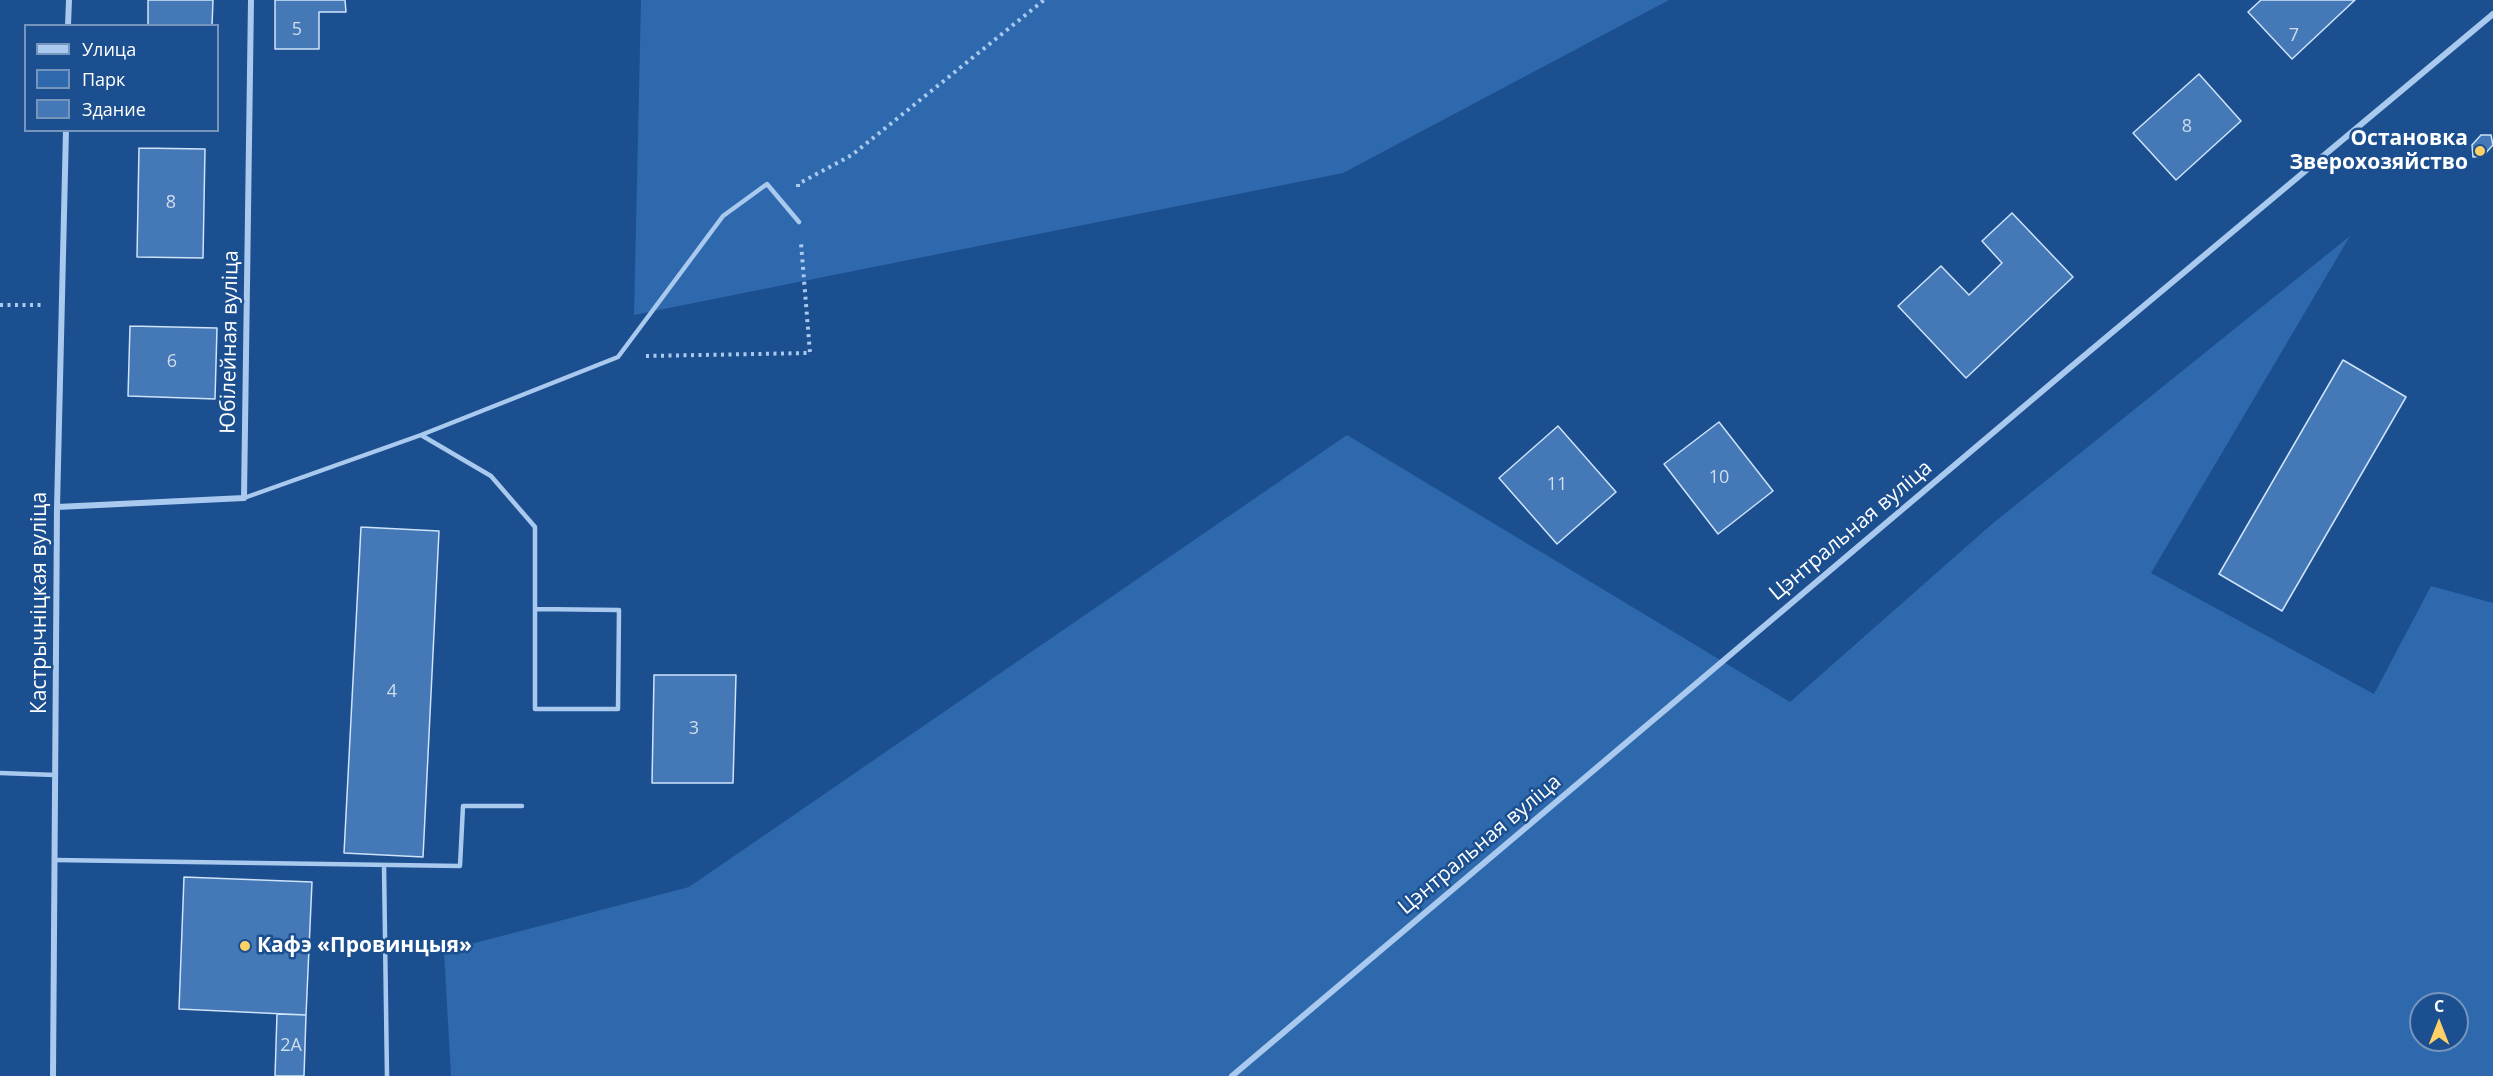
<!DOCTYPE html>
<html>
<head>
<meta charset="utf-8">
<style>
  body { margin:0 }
  #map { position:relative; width:2493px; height:1076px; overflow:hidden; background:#1b4f8f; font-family:"Open Sans",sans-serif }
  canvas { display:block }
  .legend { position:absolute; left:24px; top:24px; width:195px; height:108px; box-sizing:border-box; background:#1b4f8f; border:2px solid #7695bc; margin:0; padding:8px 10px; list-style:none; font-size:18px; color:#fff }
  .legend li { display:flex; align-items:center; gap:12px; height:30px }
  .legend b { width:30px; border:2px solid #7695bc }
  .north { position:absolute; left:2409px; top:992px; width:60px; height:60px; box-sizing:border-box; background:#1b4f8f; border:2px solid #7695bc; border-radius:50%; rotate:0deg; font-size:16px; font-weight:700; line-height:24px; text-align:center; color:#fff }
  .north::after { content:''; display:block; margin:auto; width:21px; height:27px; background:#ffd166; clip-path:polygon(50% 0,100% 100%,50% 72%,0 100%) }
</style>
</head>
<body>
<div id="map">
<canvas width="2493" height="1076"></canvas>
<ul class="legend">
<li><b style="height:8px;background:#a9c9ee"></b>Улица</li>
<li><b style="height:16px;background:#2e69ad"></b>Парк</li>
<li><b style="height:16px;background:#4478b7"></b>Здание</li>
</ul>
<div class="north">С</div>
</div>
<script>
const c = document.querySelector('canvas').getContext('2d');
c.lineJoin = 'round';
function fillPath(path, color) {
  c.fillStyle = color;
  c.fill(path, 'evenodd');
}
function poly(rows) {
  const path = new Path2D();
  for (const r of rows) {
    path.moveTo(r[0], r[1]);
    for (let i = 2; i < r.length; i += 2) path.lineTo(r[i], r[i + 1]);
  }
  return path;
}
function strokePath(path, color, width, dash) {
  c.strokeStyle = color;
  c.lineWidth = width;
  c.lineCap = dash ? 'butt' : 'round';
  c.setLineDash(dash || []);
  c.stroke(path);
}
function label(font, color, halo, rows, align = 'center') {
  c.font = font + ' "Open Sans",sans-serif';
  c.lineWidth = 5;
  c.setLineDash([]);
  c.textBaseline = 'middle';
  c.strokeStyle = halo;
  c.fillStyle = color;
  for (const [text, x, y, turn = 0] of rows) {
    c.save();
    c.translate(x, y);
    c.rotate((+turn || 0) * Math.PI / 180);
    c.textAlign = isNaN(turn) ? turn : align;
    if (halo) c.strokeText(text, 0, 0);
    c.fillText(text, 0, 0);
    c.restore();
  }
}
fillPath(poly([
  [641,0,1669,0,1343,173,634,315],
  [2350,236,2151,573,2374,694,2431,586,2493,603,2493,1076,451,1076,444,951,689,887,1347,435,1790,702,1992,524],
  [2421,1004,2457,1004,2457,1040,2421,1040]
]), '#2e69ad');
const building = poly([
  [148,0,213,0,212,26,148,26,148,0],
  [275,0,345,0,346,12,319,12,319,49,275,49,275,0],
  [2261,0,2355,0,2292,59,2248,12,2261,0],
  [2199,74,2241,121,2176,180,2133,133,2199,74],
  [2481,135,2491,135,2493,145,2483,156,2473,157,2472,145,2481,135],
  [139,148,205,149,203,258,137,257,139,148],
  [2012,213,2073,277,1966,378,1898,306,1941,266,1969,295,2002,263,1982,241,2012,213],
  [130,326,217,328,215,399,128,396,130,326],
  [2343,360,2406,397,2282,611,2219,574,2343,360],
  [1719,422,1773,491,1718,534,1664,464,1719,422],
  [1558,426,1616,492,1557,544,1499,478,1558,426],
  [361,527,439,531,423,857,344,853,361,527],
  [654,675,736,675,733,783,652,783,654,675],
  [184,877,312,882,306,1015,179,1009,184,877],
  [277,1014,306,1015,304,1076,275,1076,277,1014]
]);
fillPath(building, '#4478b7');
strokePath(building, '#cfe3fa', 1.5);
strokePath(poly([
  [798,187,798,184,852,155,1044,0],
  [0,305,41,305],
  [646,356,810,353,801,243]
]), '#a9c9ee', 4, [3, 4.5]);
strokePath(poly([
  [421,435,618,357,723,216,767,184,799,222],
  [244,498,421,435,491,476,535,527,535,709,618,709,619,610,535,609],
  [0,773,55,775],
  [55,860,460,866,463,806,522,806],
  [384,865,387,1076]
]), '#a9c9ee', 4.5);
strokePath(poly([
  [68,26,69,0],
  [57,507,244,498,251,0],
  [53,1076,57,507,66,130],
  [1232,1076,2066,371,2493,14]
]), '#a9c9ee', 6);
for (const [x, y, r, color] of [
  [2480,151,6,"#ffd166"],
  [245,946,6,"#ffd166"]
]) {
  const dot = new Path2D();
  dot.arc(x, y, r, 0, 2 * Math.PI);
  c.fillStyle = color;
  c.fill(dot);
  strokePath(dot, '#1b4f8f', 2);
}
label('18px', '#d0dded', null, [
  ["5",297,30],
  ["7",2294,36],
  ["8",2187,127],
  ["8",171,203],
  ["6",172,362],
  ["10",1719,478],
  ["11",1557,485],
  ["4",392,692],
  ["3",694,729],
  ["2А",291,1046]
]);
label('bold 21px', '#fff', '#1b4f8f', [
  ["Остановка",2468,139],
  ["Зверохозяйство",2468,163],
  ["Кафэ «Провинцыя»",257,946,"left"]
], 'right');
label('21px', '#fff', '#1b4f8f', [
  ["Юбілейная вуліца",230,342,-89],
  ["Цэнтральная вуліца",1851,531,-40],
  ["Кастрычніцкая вуліца",40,603,-90],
  ["Цэнтральная вуліца",1480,845,-40]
]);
</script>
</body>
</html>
